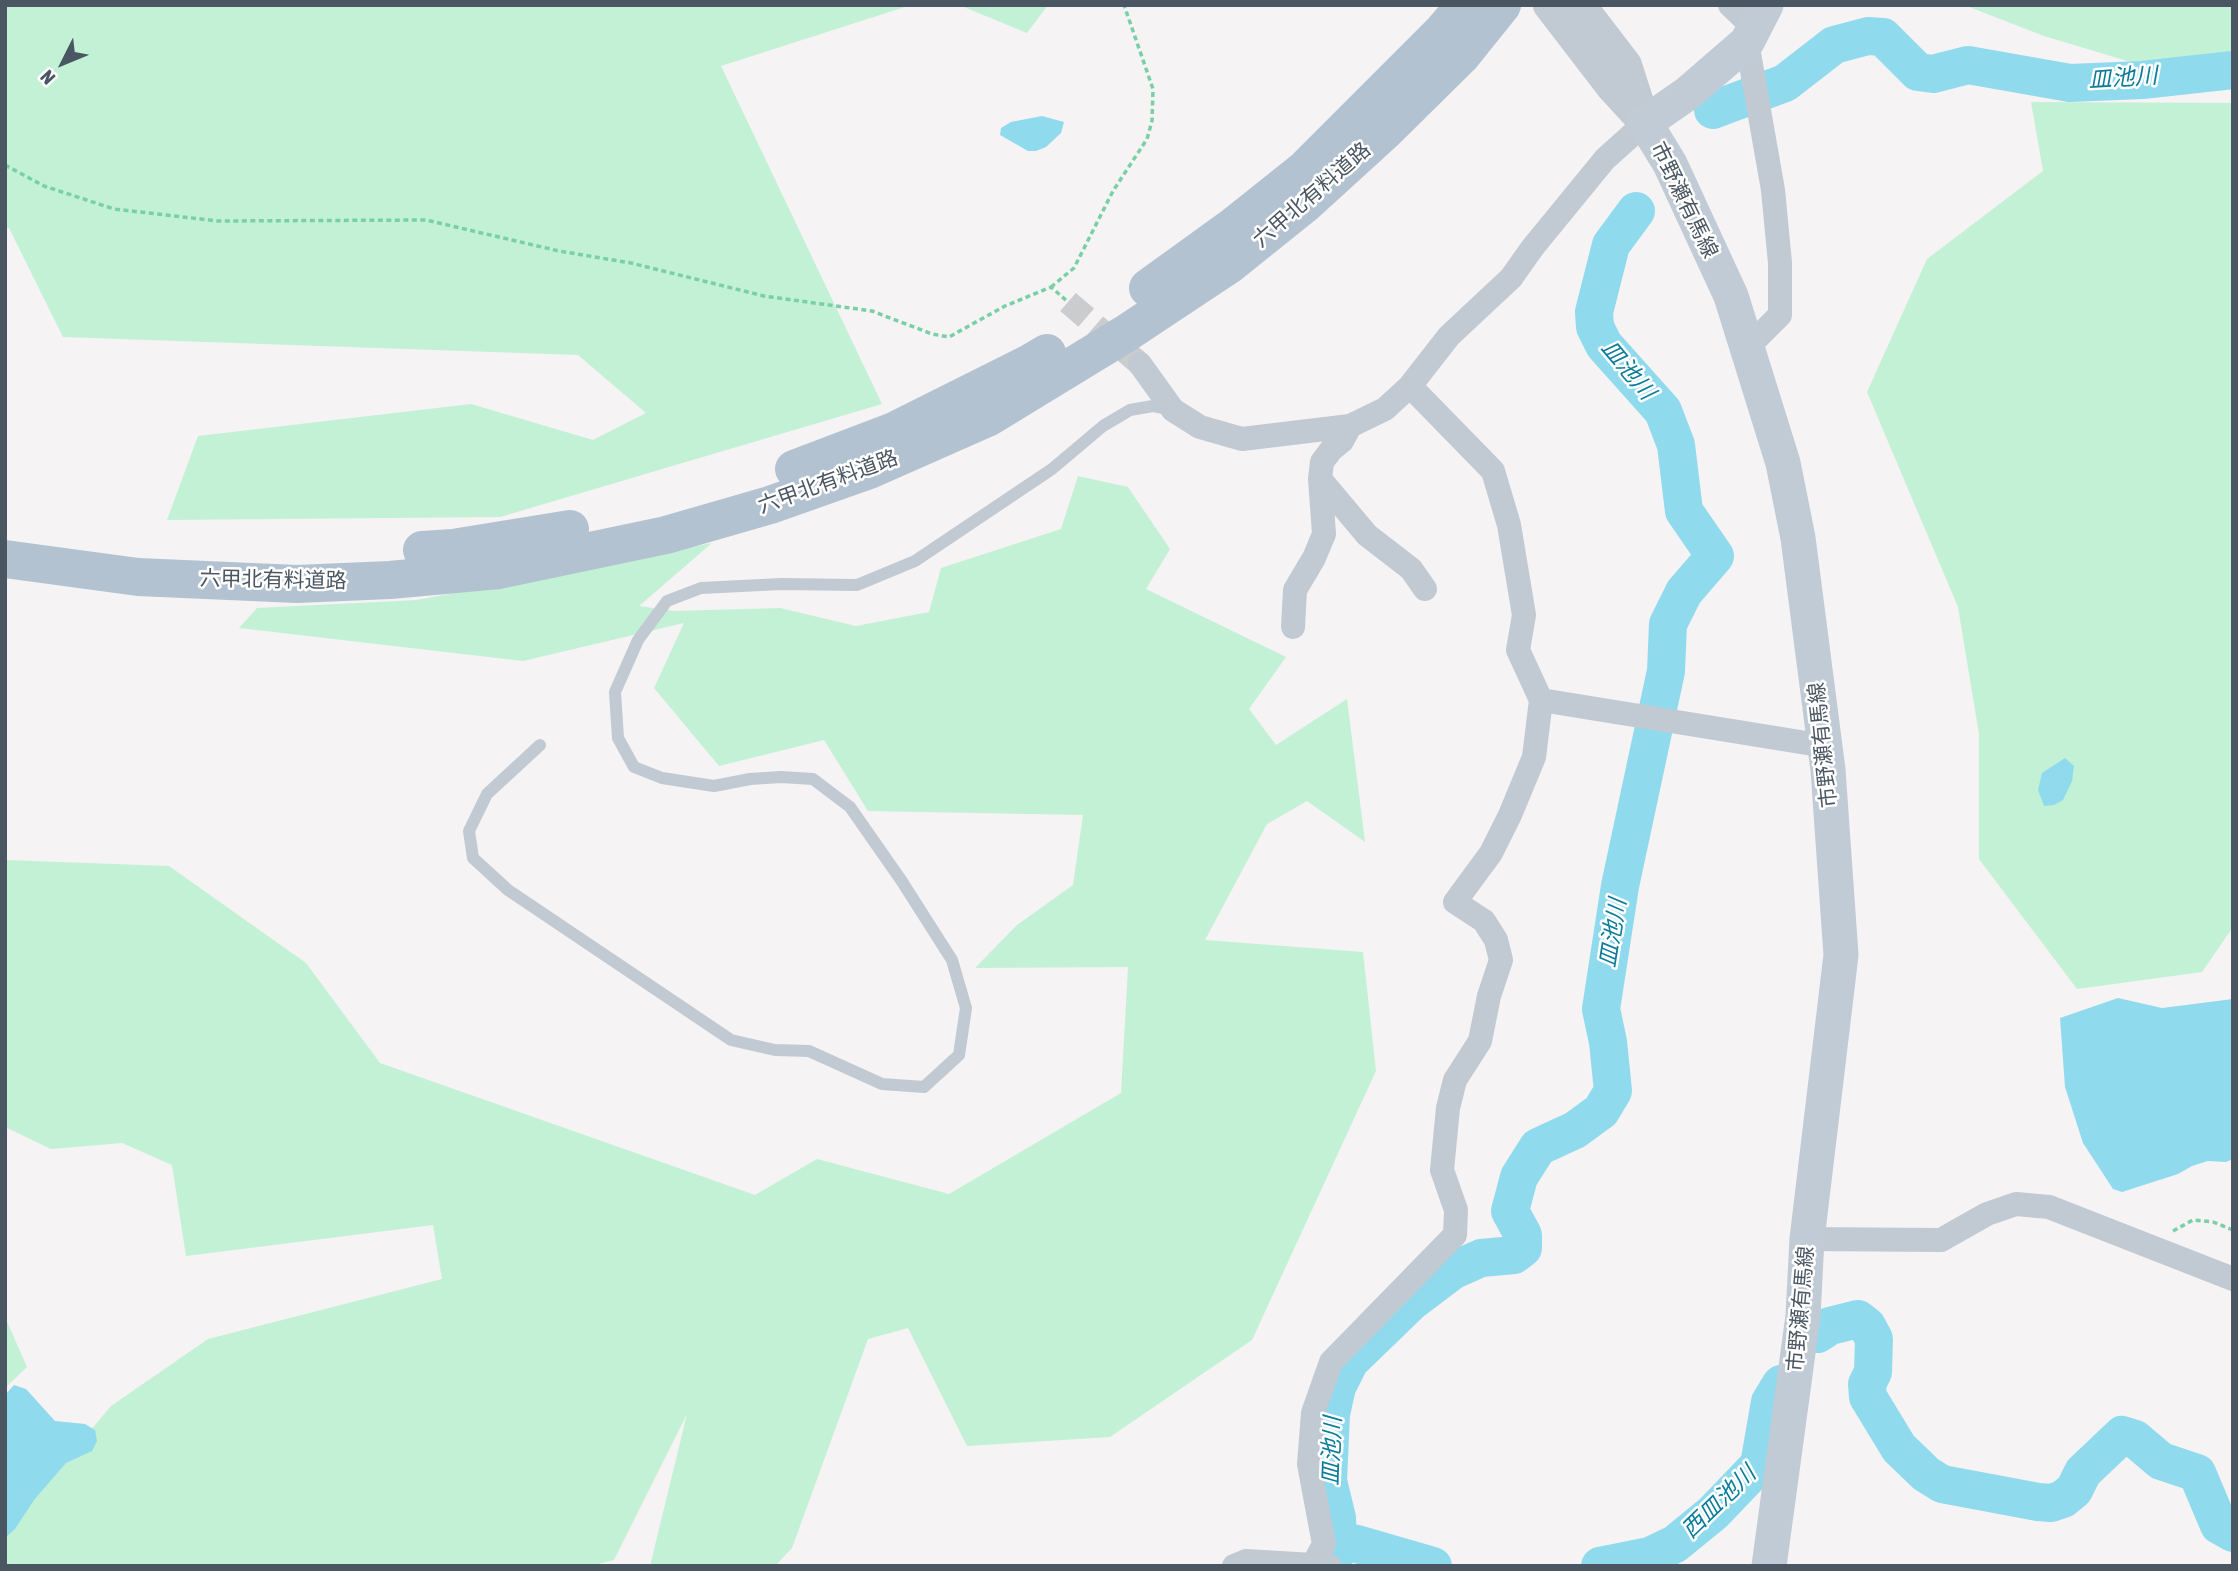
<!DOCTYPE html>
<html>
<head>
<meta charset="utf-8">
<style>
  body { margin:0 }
  #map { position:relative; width:2238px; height:1571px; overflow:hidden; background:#f5f3f3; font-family:"Asap Condensed",sans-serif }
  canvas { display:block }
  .frame { position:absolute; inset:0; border:7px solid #4a5661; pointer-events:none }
  .north { position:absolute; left:28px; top:28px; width:70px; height:70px; -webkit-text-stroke:5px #fff; paint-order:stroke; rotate:227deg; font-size:19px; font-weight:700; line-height:28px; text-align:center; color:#4a5661 }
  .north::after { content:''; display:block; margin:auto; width:24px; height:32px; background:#4a5661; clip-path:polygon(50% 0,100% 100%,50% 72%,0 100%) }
</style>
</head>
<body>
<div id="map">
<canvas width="2238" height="1571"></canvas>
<div class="frame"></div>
<div class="north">N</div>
</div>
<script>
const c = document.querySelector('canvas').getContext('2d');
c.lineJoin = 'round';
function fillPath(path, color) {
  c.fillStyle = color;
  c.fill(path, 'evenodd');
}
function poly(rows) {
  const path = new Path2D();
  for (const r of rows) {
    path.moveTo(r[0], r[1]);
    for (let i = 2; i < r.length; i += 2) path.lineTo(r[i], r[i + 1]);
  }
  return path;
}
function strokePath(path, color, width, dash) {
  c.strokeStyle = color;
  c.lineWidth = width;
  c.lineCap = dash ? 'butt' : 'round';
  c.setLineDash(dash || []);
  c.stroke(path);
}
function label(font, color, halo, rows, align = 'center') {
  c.font = font + ' "Asap Condensed","Noto Sans JP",sans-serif';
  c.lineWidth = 5;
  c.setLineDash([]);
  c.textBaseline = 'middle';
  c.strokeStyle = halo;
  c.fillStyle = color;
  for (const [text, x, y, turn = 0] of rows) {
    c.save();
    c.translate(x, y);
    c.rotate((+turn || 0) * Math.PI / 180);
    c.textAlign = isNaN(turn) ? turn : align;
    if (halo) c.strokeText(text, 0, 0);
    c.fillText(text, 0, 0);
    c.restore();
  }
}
fillPath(poly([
  [5,5,911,5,721,66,882,404,500,517,167,520,198,436,471,404,593,440,646,413,578,355,63,337,9,228,5,227],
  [959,5,1048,5,1027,33],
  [1964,5,2233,5,2233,58,2134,63,2044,36],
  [2031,102,2233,103,2233,927,2202,972,2077,989,1979,859,1979,734,1958,607,1867,392,1927,259,2043,171],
  [1078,476,1128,487,1170,549,1146,589,1286,657,1249,709,1276,745,1347,699,1365,842,1307,801,1267,824,1205,940,1363,952,1376,1071,1252,1340,1110,1437,967,1446,908,1328,868,1339,792,1548,775,1566,650,1566,687,1414,614,1560,590,1566,5,1566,5,1532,111,1406,208,1339,442,1279,433,1225,186,1256,172,1165,122,1143,51,1149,5,1127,5,860,169,866,306,963,380,1063,755,1195,817,1159,949,1194,1121,1093,1128,967,975,968,1017,925,1073,885,1083,815,868,811,824,740,719,766,654,688,684,623,523,661,239,628,257,608,417,600,712,543,639,606,674,611,780,608,856,626,929,612,941,568,1061,529],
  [5,1317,27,1367,5,1388]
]), '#c3f1d5');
fillPath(poly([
  [1042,116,1064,122,1061,133,1046,147,1036,151,1028,151,1000,135,1001,128,1011,122],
  [2065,758,2074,766,2072,781,2063,800,2054,805,2044,806,2038,790,2042,773],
  [2118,998,2162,1008,2233,999,2233,1159,2226,1162,2208,1161,2192,1166,2178,1174,2122,1192,2113,1189,2083,1143,2065,1087,2060,1018],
  [14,1385,26,1389,55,1421,85,1424,95,1430,97,1441,92,1451,66,1463,34,1500,15,1529,5,1538,5,1395]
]), '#90daee');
strokePath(poly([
  [1713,110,1785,83,1834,45,1868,36,1883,37,1918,72,1933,74,1968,65,2070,83,2142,80,2233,70],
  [1818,1334,1830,1326,1858,1319,1867,1326,1874,1339,1873,1372,1867,1384,1868,1397,1899,1448,1926,1474,1942,1484,2038,1502,2051,1503,2063,1499,2074,1490,2083,1472,2122,1435,2135,1439,2161,1461,2197,1473,2219,1525,2233,1533],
  [1338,1542,1357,1544,1433,1566],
  [1332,1566,1338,1542,1337,1518,1328,1481,1331,1414,1337,1387,1350,1361,1411,1302,1452,1271,1481,1258,1514,1255,1523,1248,1523,1235,1510,1211,1519,1177,1538,1147,1575,1130,1601,1111,1613,1091,1608,1042,1601,1009,1620,886,1666,671,1668,624,1684,592,1715,556,1684,511,1676,445,1663,411,1604,345,1595,327,1594,312,1611,245,1636,211],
  [1600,1566,1650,1556,1675,1544,1713,1513,1759,1465,1770,1402,1781,1384]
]), '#90daee', 38);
strokePath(poly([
  [1068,302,1140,364]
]), '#caccce', 24, [24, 12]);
strokePath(poly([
  [5,165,44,186,114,209,218,221,426,220,559,251,631,263,764,296,872,311,932,334,949,337,1005,306,1051,287,1068,302],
  [1051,287,1074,268,1113,191,1147,139,1152,121,1153,89,1124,5],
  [2173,1231,2193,1220,2213,1222,2233,1230]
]), '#7ad0a6', 3.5, [5, 3.5]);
strokePath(poly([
  [540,745,487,794,469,831,473,858,508,890,731,1040,775,1050,809,1051,882,1084,924,1087,959,1055,966,1008,952,960,901,880,850,807,813,779,781,777,750,779,714,786,662,778,634,767,618,738,615,692,638,640,667,601,701,588,781,584,857,585,915,561,1052,469,1103,426,1130,410,1153,406,1169,409]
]), '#c1cad2', 12);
strokePath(poly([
  [1730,5,1754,28],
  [1747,42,1773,190,1780,263,1780,315,1748,347],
  [1140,364,1173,410,1200,427,1242,439,1350,426,1385,409,1410,386,1449,336,1511,278,1533,247,1605,159,1645,123],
  [1320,479,1367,535,1411,569,1425,589],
  [1293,627,1295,590,1314,558,1324,534,1320,479,1322,462,1331,450,1342,441,1350,426],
  [1541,700,1825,746],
  [1807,1239,1941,1240,1987,1214,2016,1204,2049,1207,2233,1279],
  [1314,1563,1324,1544,1309,1464,1313,1413,1331,1362,1455,1235,1456,1210,1442,1170,1448,1108,1455,1080,1480,1041,1489,996,1501,960,1496,940,1484,921,1455,902,1491,853,1510,815,1534,757,1541,700,1518,650,1524,615,1509,525,1493,471,1410,386],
  [1234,1566,1246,1561,1330,1566]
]), '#c1cad2', 24);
strokePath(poly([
  [1549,5,1612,87,1645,123],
  [1580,5,1626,65,1641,112]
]), '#c1cad2', 32);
strokePath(poly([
  [1766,5,1747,42,1688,93,1645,123,1670,164,1731,296,1783,463,1798,538,1828,770,1841,955,1807,1239,1803,1316,1769,1566]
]), '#c1cbd6', 35);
strokePath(poly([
  [1148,288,1231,228,1305,169,1441,33,1465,5],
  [794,469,894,431,1030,363,1047,353],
  [422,550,453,548,570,529],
  [5,559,138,577,297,584,390,580,499,570,666,535,770,505,869,470,989,417,1125,334,1229,265,1305,204,1385,131,1461,56,1502,5]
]), '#b3c2d1', 38);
label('21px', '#4a5661', '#fff', [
  ["六甲北有料道路",1312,195,-41],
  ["市野瀬有馬線",1684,200,64],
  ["六甲北有料道路",828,482,-20],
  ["六甲北有料道路",273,580,1],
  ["市野瀬有馬線",1823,745,-96],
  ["市野瀬有馬線",1801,1309,-85]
]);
label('italic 23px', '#0c7c9b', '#fff', [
  ["皿池川",2123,78,-4],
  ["皿池川",1628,370,50],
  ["皿池川",1613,933,-81],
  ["皿池川",1332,1451,-88],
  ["西皿池川",1719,1502,-44]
]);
</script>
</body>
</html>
